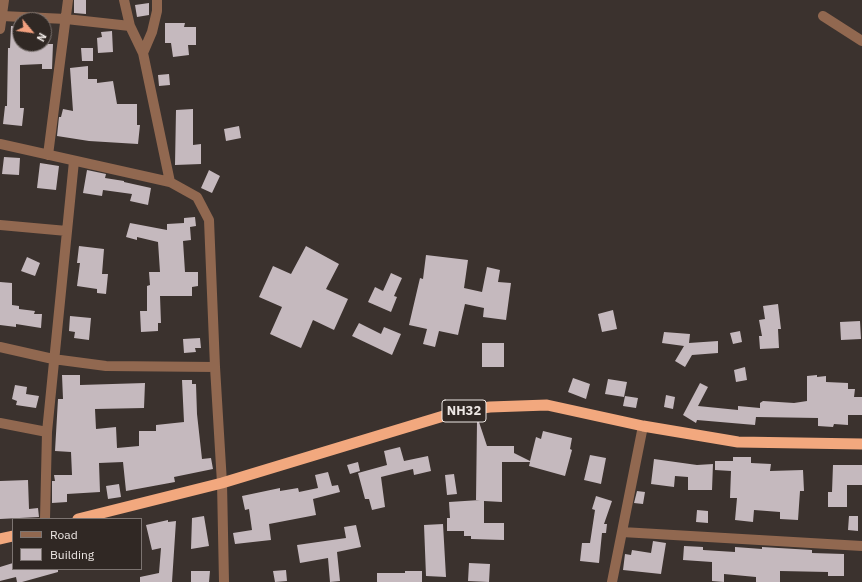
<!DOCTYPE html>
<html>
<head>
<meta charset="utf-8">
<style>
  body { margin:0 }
  #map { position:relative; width:862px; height:582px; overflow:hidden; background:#3b322e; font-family:"IBM Plex Sans",sans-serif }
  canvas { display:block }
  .legend { position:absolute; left:12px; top:518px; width:130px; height:52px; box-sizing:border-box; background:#302824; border:1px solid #7c7471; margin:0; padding:5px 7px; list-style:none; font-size:12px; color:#ede7e4 }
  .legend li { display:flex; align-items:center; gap:8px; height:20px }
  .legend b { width:20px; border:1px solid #7c7471 }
  .north { position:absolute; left:12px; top:12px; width:40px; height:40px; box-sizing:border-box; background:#302824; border:1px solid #7c7471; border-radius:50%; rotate:119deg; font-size:11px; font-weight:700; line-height:16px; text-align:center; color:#ede7e4 }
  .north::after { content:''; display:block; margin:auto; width:14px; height:18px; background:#f2a07f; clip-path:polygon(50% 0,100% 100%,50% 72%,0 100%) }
</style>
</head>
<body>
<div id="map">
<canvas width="862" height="582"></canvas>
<ul class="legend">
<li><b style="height:5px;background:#916850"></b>Road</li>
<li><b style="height:11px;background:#c5b9be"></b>Building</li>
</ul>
<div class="north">N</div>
</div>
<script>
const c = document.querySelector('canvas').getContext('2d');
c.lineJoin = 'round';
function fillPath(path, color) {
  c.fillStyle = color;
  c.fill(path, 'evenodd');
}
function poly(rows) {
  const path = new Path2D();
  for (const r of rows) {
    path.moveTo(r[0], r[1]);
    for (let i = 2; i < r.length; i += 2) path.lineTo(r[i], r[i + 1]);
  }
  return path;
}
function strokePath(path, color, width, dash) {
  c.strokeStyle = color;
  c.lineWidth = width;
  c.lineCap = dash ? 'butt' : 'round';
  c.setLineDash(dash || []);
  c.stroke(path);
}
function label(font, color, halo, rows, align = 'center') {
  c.font = font + ' "IBM Plex Sans",sans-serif';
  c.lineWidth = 4;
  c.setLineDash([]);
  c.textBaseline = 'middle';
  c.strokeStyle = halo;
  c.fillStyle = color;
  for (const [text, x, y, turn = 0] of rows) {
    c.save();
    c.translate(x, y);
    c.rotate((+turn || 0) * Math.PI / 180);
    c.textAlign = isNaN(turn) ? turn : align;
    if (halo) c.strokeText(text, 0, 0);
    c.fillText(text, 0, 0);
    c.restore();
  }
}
fillPath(poly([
  [74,0,86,0,86,14,74,13],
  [149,3,149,15,137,17,135,5],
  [165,23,185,23,184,27,196,27,196,45,188,45,189,55,173,57,171,43,165,43],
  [11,26,20,26,20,44,53,44,52,69,42,69,42,64,20,65,20,108,24,108,22,126,3,124,5,106,7,106,8,48,10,48],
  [112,31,113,52,98,53,97,38,102,37,101,32],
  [81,48,93,48,93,61,82,61],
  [88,66,88,79,97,79,97,83,113,81,117,104,137,104,137,125,140,125,138,144,89,141,57,136,59,117,61,117,63,109,73,111,70,68],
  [169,74,170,85,159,86,158,75],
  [193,109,193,145,201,144,201,164,175,165,176,110],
  [239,126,241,138,226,141,224,129],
  [4,157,20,158,19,175,2,174],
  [40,163,59,166,56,190,37,188],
  [87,170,106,174,105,178,124,181,124,182,151,188,148,205,130,201,132,194,103,190,102,196,83,193],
  [209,170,220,176,212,193,201,188],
  [195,217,196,226,190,227,191,240,183,241,185,272,198,272,198,286,192,287,192,296,160,296,161,323,158,323,158,331,141,332,140,311,147,311,147,286,150,285,149,272,160,272,158,242,137,237,137,240,126,237,130,223,167,230,167,224,184,223,184,218],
  [79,246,104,249,102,274,108,274,106,294,97,293,97,289,77,286,80,263,77,263],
  [306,246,339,264,326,289,348,299,334,330,313,320,301,348,270,334,282,307,259,297,273,266,291,274],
  [426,255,468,260,464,288,482,292,487,267,500,270,498,282,511,283,506,320,483,317,484,308,465,304,458,335,439,331,435,347,423,344,427,329,409,325,420,278,423,279],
  [27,257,40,263,35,276,21,271],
  [391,273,402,278,394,296,397,297,391,312,368,302,375,287,383,291],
  [0,282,12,283,12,305,19,306,19,309,35,311,34,314,42,314,41,328,16,324,16,327,0,325],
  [778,304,781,329,778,329,779,348,760,349,759,336,762,336,759,320,765,319,763,306],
  [613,310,617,329,602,332,598,314],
  [70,316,91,318,89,340,74,338,75,332,69,331],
  [860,321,861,339,841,340,840,322],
  [359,323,381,334,384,327,401,334,392,355,352,336],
  [740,331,742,342,733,344,730,333],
  [664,332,690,334,689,343,718,341,718,353,692,355,685,367,675,361,684,346,662,343],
  [200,338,201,348,195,348,196,352,184,353,183,339],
  [482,343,504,343,504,367,482,367],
  [745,367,747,380,736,382,734,370],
  [62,375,80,375,80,385,145,383,144,408,95,409,96,429,116,427,117,448,139,446,139,431,156,431,156,425,184,422,182,380,192,380,192,384,196,384,197,414,202,459,211,458,213,469,174,477,175,482,126,491,123,462,99,463,100,492,67,494,67,502,52,503,52,481,55,481,54,475,72,475,71,452,55,451,58,399,63,399],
  [817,375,817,377,826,376,826,382,848,383,848,389,855,389,854,397,862,397,862,415,848,415,848,425,834,424,833,427,818,426,818,418,756,417,755,425,697,420,696,423,683,415,700,383,708,387,698,406,738,410,738,406,760,408,760,403,763,401,794,403,807,401,807,376],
  [573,378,590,384,586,399,568,392],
  [608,379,627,382,624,397,605,394],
  [15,385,27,387,26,394,39,396,36,408,16,405,17,401,12,399],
  [666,395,675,397,673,409,664,407],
  [625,396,638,398,636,408,623,406],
  [477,422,479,422,487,446,514,446,514,453,530,461,536,437,541,439,543,431,572,438,570,449,572,450,565,476,529,466,530,462,502,462,502,502,484,501,484,523,504,523,504,540,471,539,471,536,464,536,464,531,447,531,447,518,450,518,449,502,480,500,476,500],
  [400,447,404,461,428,456,431,471,414,475,413,469,381,477,385,507,372,510,369,499,365,499,358,473,387,465,384,451],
  [590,455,606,458,601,484,584,480],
  [733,457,751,457,751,463,771,464,770,471,803,470,804,491,800,491,798,520,780,519,780,512,754,510,753,522,735,520,737,498,730,498,731,471,715,470,715,461,733,461],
  [654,459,697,465,713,464,712,490,688,490,688,477,675,476,674,487,651,484],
  [358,462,360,471,350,474,347,465],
  [833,465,862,465,862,485,847,485,847,507,828,507,828,492,832,492],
  [328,472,332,486,338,485,340,492,313,499,316,515,269,524,271,540,235,544,233,533,252,530,249,509,245,510,242,496,280,488,280,491,298,488,299,492,318,488,315,475],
  [454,474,457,494,447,495,445,475],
  [28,480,29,509,38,508,39,517,0,519,0,481],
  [119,484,121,497,108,499,106,486],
  [637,491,645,492,643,504,634,503],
  [596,496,612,501,604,524,607,524,606,533,602,533,599,563,580,561,582,543,590,543,595,510,592,509],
  [697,510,708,511,708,523,696,522],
  [204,516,209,546,191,549,192,518],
  [849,516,858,516,858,531,848,530],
  [168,520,168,522,176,521,172,582,140,582,140,577,159,573,161,548,152,550,146,525],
  [443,524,446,577,426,576,424,525],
  [356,525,361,547,337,552,340,581,330,582,328,558,300,563,297,545,346,538,344,527],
  [653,541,666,543,661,574,623,570,625,554,631,555,632,550,651,553],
  [684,546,703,547,703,550,735,552,735,547,762,549,762,547,812,550,812,553,844,554,844,576,828,576,828,572,780,571,780,582,756,582,756,577,724,574,724,582,712,581,712,562,683,560],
  [13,563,13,569,58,569,58,572,22,582,17,582,16,577,0,581,0,567],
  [469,563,490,564,489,582,468,581],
  [286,570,287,581,275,582,273,571],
  [191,571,210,571,209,582,191,582],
  [405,571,422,571,422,582,377,582,377,573,405,573]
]), '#c5b9be');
strokePath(poly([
  [124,0,130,26,143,53,170,182],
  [2,16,66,19,130,26],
  [823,16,862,41],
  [0,29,4,0],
  [143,53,152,32,157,11,157,0],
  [0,144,170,182,197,197,209,220,215,367,222,483,224,582],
  [48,155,68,0],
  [0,225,67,231],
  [0,347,53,359,106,366,215,367],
  [0,423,47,432],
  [45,519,47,432,74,161],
  [622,532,862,546],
  [612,582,643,426]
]), '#916850', 10);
strokePath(poly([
  [78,519,222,483,460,411,490,407,547,405,643,426,738,442,862,444],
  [0,539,13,536]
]), '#f2a87e', 11);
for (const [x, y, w] of [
  [464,411,44]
]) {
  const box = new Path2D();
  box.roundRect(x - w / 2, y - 11, w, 22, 3);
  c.fillStyle = '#302824';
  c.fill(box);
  strokePath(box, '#ede7e4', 1);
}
label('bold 13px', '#ede7e4', null, [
  ["NH32",464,411]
]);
</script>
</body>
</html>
